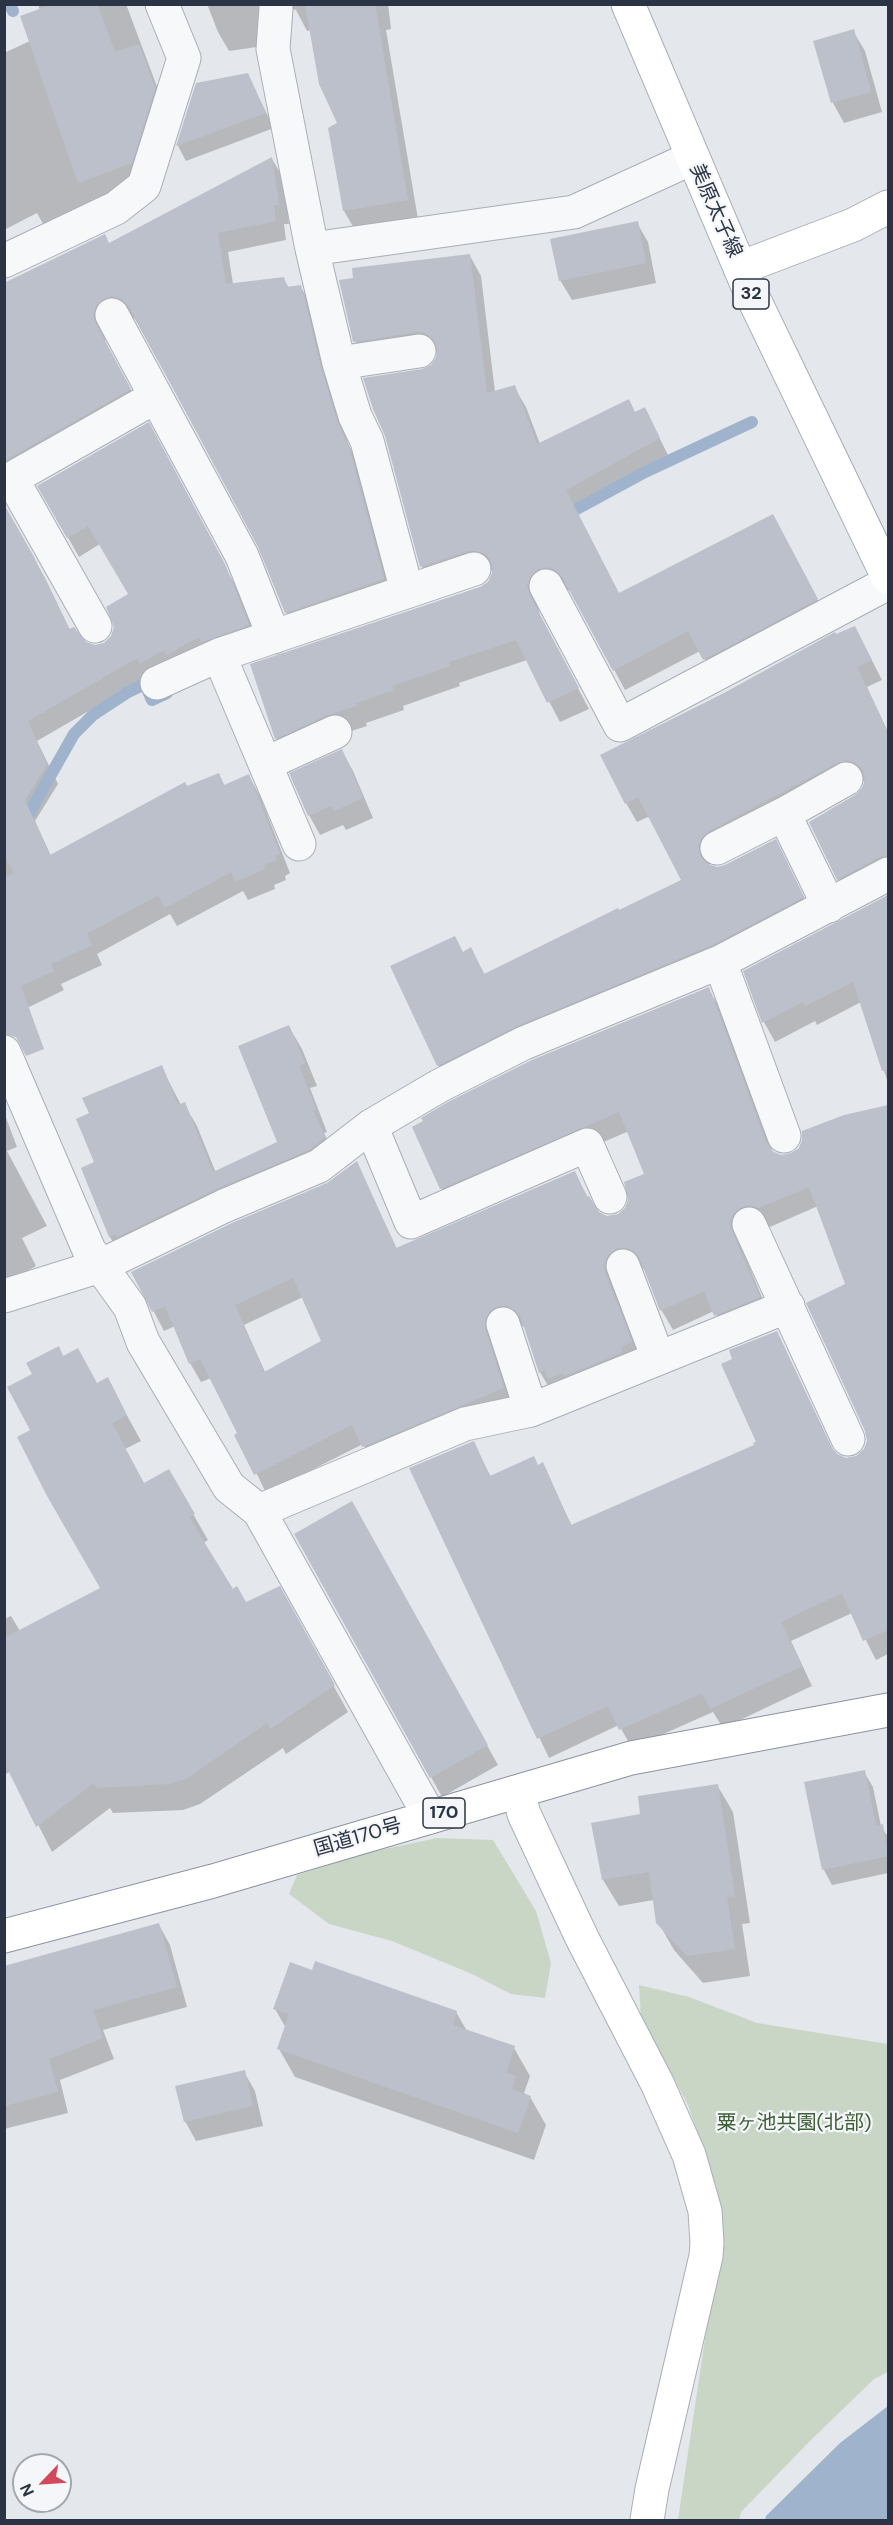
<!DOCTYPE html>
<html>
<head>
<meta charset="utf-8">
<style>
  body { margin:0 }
  #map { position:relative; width:893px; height:2525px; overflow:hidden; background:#e4e7ec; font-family:"DM Sans",sans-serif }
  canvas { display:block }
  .frame { position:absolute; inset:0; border:6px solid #2b3445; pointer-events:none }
  .north { position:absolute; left:12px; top:2453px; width:60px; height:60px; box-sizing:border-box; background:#f4f6f9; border:2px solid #a4a8b1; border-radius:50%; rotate:245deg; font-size:16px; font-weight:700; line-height:24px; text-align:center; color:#2b3445 }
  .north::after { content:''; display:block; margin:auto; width:21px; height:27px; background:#d1495b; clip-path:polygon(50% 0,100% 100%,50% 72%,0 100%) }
</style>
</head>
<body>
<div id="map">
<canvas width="893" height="2525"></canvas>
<div class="frame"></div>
<div class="north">N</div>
</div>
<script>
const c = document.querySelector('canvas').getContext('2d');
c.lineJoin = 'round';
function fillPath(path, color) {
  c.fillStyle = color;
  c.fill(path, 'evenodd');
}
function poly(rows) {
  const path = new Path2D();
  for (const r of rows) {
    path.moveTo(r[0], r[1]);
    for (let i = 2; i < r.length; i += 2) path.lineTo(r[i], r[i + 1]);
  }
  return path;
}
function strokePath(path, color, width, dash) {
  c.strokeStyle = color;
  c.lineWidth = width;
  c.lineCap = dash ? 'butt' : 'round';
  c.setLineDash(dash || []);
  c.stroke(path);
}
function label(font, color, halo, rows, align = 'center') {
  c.font = font + ' "DM Sans","Noto Sans JP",sans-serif';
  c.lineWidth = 4.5;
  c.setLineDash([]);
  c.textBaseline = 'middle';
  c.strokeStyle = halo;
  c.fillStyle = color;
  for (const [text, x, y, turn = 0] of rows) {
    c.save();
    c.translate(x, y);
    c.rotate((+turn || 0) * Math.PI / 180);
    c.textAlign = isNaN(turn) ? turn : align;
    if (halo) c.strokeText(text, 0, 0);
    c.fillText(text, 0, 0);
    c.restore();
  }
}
fillPath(poly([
  [437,1838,493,1840,536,1911,551,1963,545,1998,511,1994,472,1974,392,1941,329,1924,289,1894,297,1875,371,1852],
  [639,1985,689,1997,757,2023,888,2044,888,2372,874,2379,810,2441,741,2512,739,2520,678,2520,710,2305,724,2248,716,2187,688,2105,641,2019]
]), '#c9d6c5');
fillPath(poly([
  [888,2406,888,2520,765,2520,766,2516,840,2443]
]), '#9fb4cc');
fillPath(poly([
  [38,4,126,4,165,108,142,182,53,242,37,213,4,230,4,53,30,41,40,11],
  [207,4,388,4,391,29,386,30,418,219,355,230,344,211,339,124,311,30,307,31,296,10,289,8,264,46,229,51,218,32],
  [853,31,865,51,882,112,844,123,833,103,815,42],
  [247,74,274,128,186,161,178,146,197,84],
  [272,159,283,178,289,224,284,224,286,240,228,252,233,284,283,278,289,288,300,286,312,306,331,389,348,443,360,469,395,599,297,632,286,612,260,546,135,319,125,315,107,324,104,334,106,344,141,409,4,487,4,285,110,245],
  [637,223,648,242,656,283,572,300,560,280],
  [470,256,481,276,495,392,514,387,526,407,540,444,645,409,670,459,576,510,619,594,784,536,828,620,716,679,700,651,625,690,574,595,568,590,558,587,538,606,540,616,589,709,560,722,527,660,459,683,460,686,403,706,404,710,366,723,367,726,339,735,288,758,276,738,490,582,494,572,490,570,433,587,422,567,387,436,423,371,432,366,438,353,429,352,366,361,355,341],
  [159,444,235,585,259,645,149,676,37,741,58,784,35,821,51,856,218,774,225,786,249,776,260,796,290,873,285,876,286,880,274,885,275,889,248,900,243,891,177,926,170,914,97,954,102,965,61,984,64,990,23,1010,4,974,4,507,45,578,70,630,85,644,95,646,104,644,112,637,130,595,100,544,79,557,39,486],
  [865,647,882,680,867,687,888,732,888,878,849,898,838,879,856,797,863,790,866,782,858,779,712,857,709,866,717,868,786,861,814,917,450,1085,438,1065,463,953,471,949,485,975,683,880,650,816,637,822,626,803],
  [342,751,353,771,373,818,346,830,343,825,320,835,309,815],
  [888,897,888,1083,861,1002,817,1025,815,1021,775,1042,764,1022,745,972],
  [708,989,720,1008,773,1152,781,1156,792,1155,886,1107,888,1112,888,1654,876,1660,852,1613,791,1641,812,1686,723,1728,713,1712,632,1748,619,1725,549,1758,411,1469,473,1443,491,1477,542,1464,572,1526,756,1446,777,1332,835,1454,847,1459,856,1458,865,1450,868,1440,847,1285,818,1206,770,1227,762,1224,745,1232,740,1244,770,1317,727,1334,714,1311,673,1330,662,1311,646,1270,639,1267,616,1293,642,1362,551,1391,540,1372,526,1328,520,1325,514,1407,375,1466,363,1444,266,1493,211,1378,201,1382,190,1363,175,1326,164,1331,133,1272,327,1184,357,1164,397,1249,574,1173,597,1213,607,1217,618,1216,626,1209,646,1175,629,1131,452,1207,441,1188],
  [303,1297,323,1342,265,1372,244,1325],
  [289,1027,302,1049,317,1086,310,1088,327,1132,324,1133,337,1160,123,1259,110,1237,83,1169,96,1163,91,1114,161,1066,181,1105,184,1104,197,1126,216,1173,279,1143],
  [4,1112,17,1147,7,1151,47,1226,22,1238,36,1266,4,1284],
  [58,1348,64,1357,97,1384,107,1379,141,1441,125,1449,144,1485,169,1472,208,1540,203,1543,233,1591,246,1604,294,1614,348,1712,286,1754,283,1748,200,1804,183,1810,113,1813,110,1808,52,1852,11,1771,4,1775,4,1619,11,1616,20,1631,103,1588,32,1431,34,1375],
  [352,1503,498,1765,442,1797,431,1777],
  [864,1772,873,1787,881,1826,888,1837,888,1873,832,1885,824,1870,806,1783],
  [717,1785,733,1812,750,1923,742,1924,750,1976,703,1983,674,1950,658,1922,654,1900,619,1906,603,1880,593,1824,642,1815],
  [159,1925,170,1945,187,2007,103,2030,114,2059,60,2080,68,2113,4,2129,4,1967],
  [275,2009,456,2012,467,2031,514,2048,530,2076,524,2093,530,2097,546,2125,534,2160,295,2077,279,2049,286,2028],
  [244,2072,255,2091,263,2126,196,2141,185,2121]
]), '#0003');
strokePath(poly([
  [9,4,13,11],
  [562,517,645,472,752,422],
  [23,824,74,734,93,715,128,692,145,684,152,700,167,693]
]), '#9fb4cc', 12);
fillPath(poly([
  [53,4,97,4,115,52,139,44,155,88,132,163,78,183,20,16],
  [305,4,375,4,408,200,343,211,328,128,337,123,319,84],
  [854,29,871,92,831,103,813,41],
  [248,73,266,113,176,146,196,83],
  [272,157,279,205,274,205,276,221,218,233,226,284,284,277,287,287,301,285,321,368,337,421,349,448,384,579,285,613,258,547,129,306,121,299,112,296,103,299,96,306,93,315,96,324,131,389,4,461,4,283,105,234,109,243],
  [638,221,646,263,559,281,550,239],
  [470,254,487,393,515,385,537,444,629,399,635,412,645,407,660,438,566,490,619,593,773,514,818,599,703,660,688,631,613,671,562,577,556,570,547,567,538,569,530,577,527,585,529,594,579,688,547,703,516,640,449,662,450,666,392,686,394,690,356,703,357,706,327,715,275,739,250,664,480,587,488,582,492,573,492,564,487,555,477,551,468,551,420,567,385,436,373,409,363,378,422,369,431,365,436,358,437,348,433,339,425,333,417,332,353,342,339,280,353,278,352,268],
  [149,422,225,564,249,625,201,642,199,637,167,655,163,650,140,664,137,658,28,721,47,764,25,800,50,855,185,782,187,786,219,773,224,785,249,774,280,854,275,856,277,860,264,865,265,869,235,882,231,872,165,908,158,895,87,934,92,945,51,964,54,971,21,986,44,1049,26,1056,16,1037,4,1034,4,878,14,873,4,854,4,504,34,557,69,629,74,627,86,642,95,645,104,643,111,636,114,627,106,607,128,594,88,526,67,538,37,486],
  [855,626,872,660,857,667,888,733,888,855,879,857,837,880,809,822,855,795,862,788,865,779,863,770,856,763,847,760,837,763,709,831,702,837,698,846,701,857,707,864,717,867,725,865,776,839,804,897,712,945,517,1026,437,1066,390,966,455,936,463,952,471,947,484,974,618,908,619,910,681,880,638,797,625,804,600,755,722,694,835,632,836,634],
  [342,749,363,798,334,811,331,806,308,816,289,773],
  [888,895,888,1070,882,1071,853,982,805,1006,803,1002,762,1023,743,971],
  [709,987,766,1142,772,1151,781,1155,791,1153,799,1148,802,1140,802,1131,844,1115,888,1105,888,1630,863,1641,842,1593,781,1622,802,1666,710,1709,702,1693,619,1730,608,1706,537,1739,409,1468,474,1441,490,1476,534,1456,538,1465,543,1462,571,1525,754,1445,753,1443,756,1442,721,1364,732,1359,729,1350,777,1331,831,1447,837,1454,846,1458,856,1456,864,1449,867,1441,865,1431,806,1303,845,1284,809,1187,758,1208,750,1205,742,1207,733,1214,729,1224,760,1297,714,1316,704,1291,660,1311,640,1259,634,1251,627,1248,617,1248,608,1255,604,1264,605,1273,632,1342,621,1347,623,1352,564,1376,563,1373,548,1379,545,1370,539,1373,521,1318,516,1311,507,1306,497,1306,489,1312,485,1321,485,1329,504,1388,362,1447,352,1425,254,1475,234,1435,237,1433,200,1359,189,1364,165,1306,152,1312,131,1272,232,1223,327,1183,357,1161,396,1248,575,1171,587,1197,589,1196,599,1212,607,1216,618,1214,625,1208,628,1200,624,1182,644,1174,619,1112,440,1189,412,1127,423,1121,421,1118,448,1102,532,1060],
  [293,1278,321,1341,264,1372,235,1305],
  [289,1025,305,1063,299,1066,316,1109,313,1110,325,1137,309,1150,216,1189,117,1237,115,1234,109,1237,81,1168,94,1162,76,1119,89,1113,82,1098,162,1065,178,1105,185,1102,213,1172,277,1142,238,1046],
  [59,1346,63,1356,78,1348,97,1383,108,1377,127,1415,112,1423,144,1483,169,1469,195,1514,189,1517,233,1589,237,1586,246,1602,280,1586,335,1685,270,1729,267,1723,186,1779,168,1784,97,1788,94,1783,36,1827,4,1762,4,1638,100,1588,47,1496,17,1437,30,1430,7,1387,32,1374,26,1363],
  [352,1501,488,1745,430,1778,294,1534],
  [865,1770,876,1826,883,1824,888,1856,822,1870,804,1782],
  [718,1784,735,1896,727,1897,735,1949,687,1956,656,1923,649,1872,602,1880,591,1823,640,1814,638,1796],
  [159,1923,177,1987,93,2010,103,2038,49,2059,58,2092,4,2106,4,1966],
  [315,1961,457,2011,453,2025,515,2046,506,2073,516,2076,512,2089,531,2096,518,2133,277,2049,289,2014,273,2009,290,1962,312,1970],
  [245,2070,253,2106,184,2122,175,2086]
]), '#bbc0ca');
const street = poly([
  [276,8,273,49,312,249,339,363,355,416,367,441,407,591],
  [312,249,574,212,692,158],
  [4,261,116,208,144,186,184,58,162,4],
  [112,315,242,556,274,637],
  [339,363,419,351],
  [12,479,95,626],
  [4,483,155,397],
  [546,586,620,725,888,583],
  [219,655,299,844],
  [157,683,219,655,474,569],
  [265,764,335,732],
  [784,814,829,906],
  [717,848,784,814,846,779],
  [720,962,784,1136],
  [4,1052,89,1250,130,1307,143,1342,229,1487,259,1511,430,1817],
  [371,1126,411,1222,587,1145,610,1197],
  [749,1224,848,1439],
  [623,1266,658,1358],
  [4,1296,100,1266,224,1206,319,1166,371,1126,439,1086,524,1043,720,962,888,874],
  [503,1324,531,1410],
  [259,1511,465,1424,531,1410,788,1306]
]);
const secondary = poly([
  [740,268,853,225,888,207],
  [518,1792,524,1814,582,1938,657,2083,689,2155,705,2211,707,2243,706,2256,652,2489,647,2520]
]);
const primary = poly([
  [628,4,749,289,888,577]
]);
const highway = poly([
  [4,1936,213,1881,631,1758,888,1710]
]);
strokePath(street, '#a9aeb7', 35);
strokePath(secondary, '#a9aeb7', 35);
strokePath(primary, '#a3abb8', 35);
strokePath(highway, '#8b94a3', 35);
strokePath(street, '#f7f8fa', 33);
strokePath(secondary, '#fff', 33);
strokePath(primary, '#fff', 33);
strokePath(highway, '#fff', 33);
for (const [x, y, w] of [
  [751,294,36],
  [444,1813,42]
]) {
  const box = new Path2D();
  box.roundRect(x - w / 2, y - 15, w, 30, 4.5);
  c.fillStyle = '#f4f6f9';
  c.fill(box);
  strokePath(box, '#2b3445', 1.5);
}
label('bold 18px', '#2b3445', null, [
  ["32",751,294],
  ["170",444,1813]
]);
label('20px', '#2b3445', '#f4f6f9', [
  ["美原太子線",715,211,66],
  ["国道170号",358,1838,-16]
]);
label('20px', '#3f6138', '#f4f6f9', [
  ["粟ヶ池共園(北部)",794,2124]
]);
</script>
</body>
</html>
